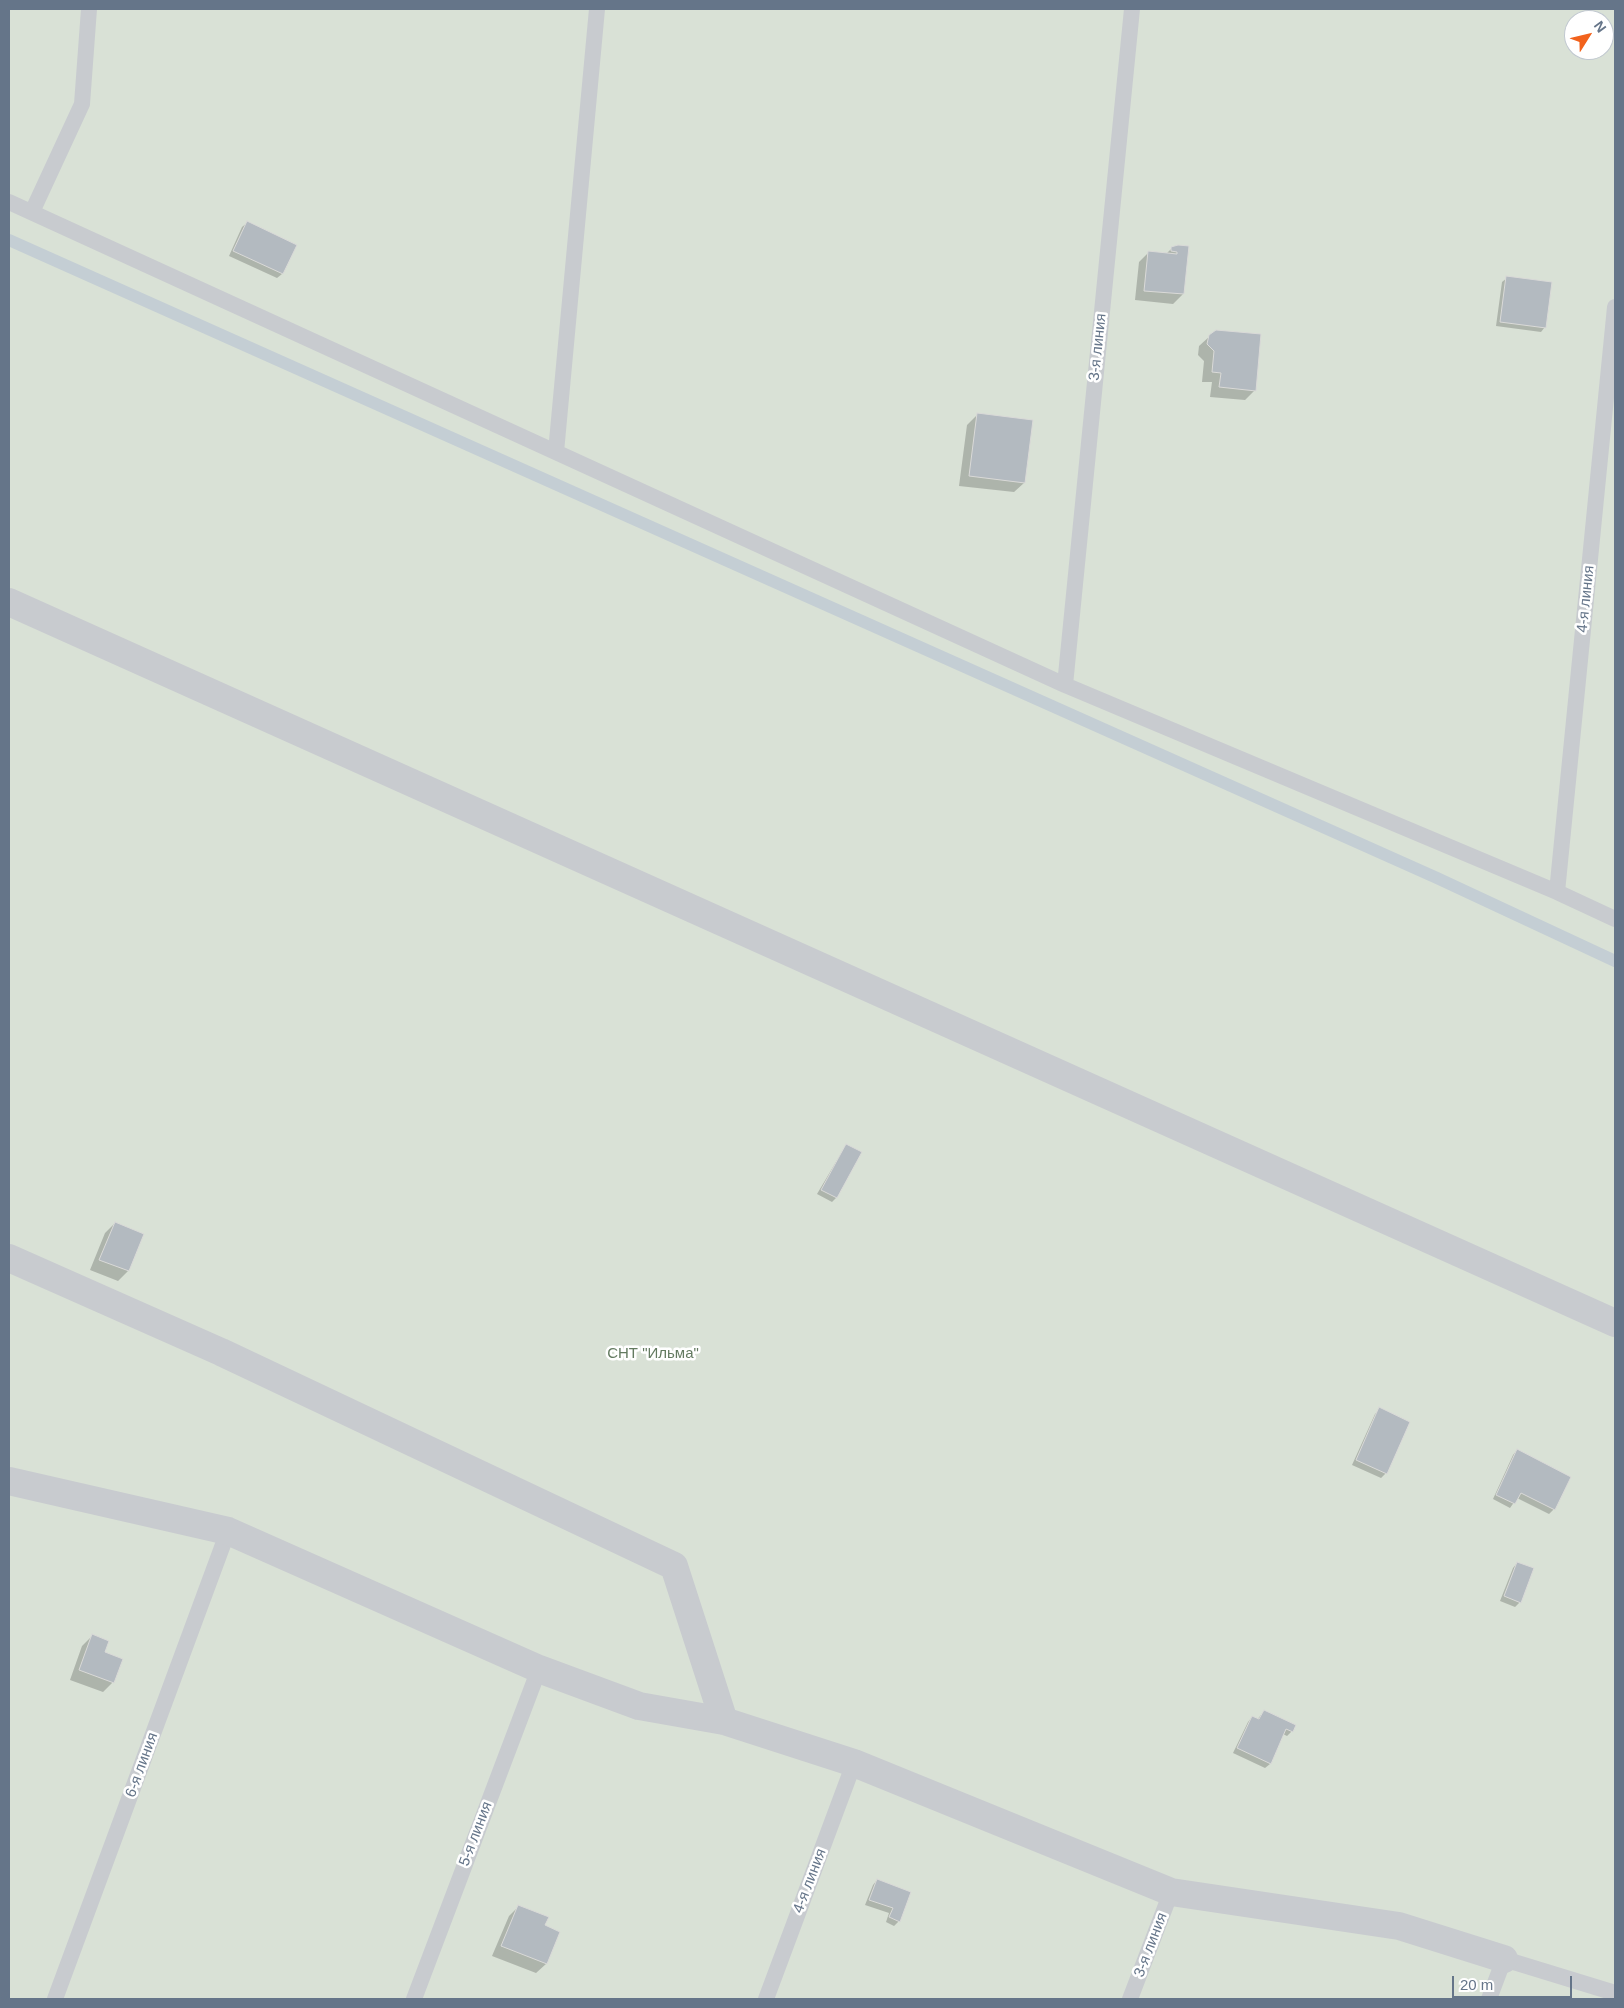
<!DOCTYPE html>
<html>
<head>
<meta charset="utf-8">
<style>
  body { margin:0 }
  #map { position:relative; width:1624px; height:2008px; overflow:hidden; background:#f8f8f5; font-family:Arial,sans-serif }
  canvas { display:block }
  .frame { position:absolute; inset:0; border:10px solid #657589; pointer-events:none }
  .north { position:absolute; left:1564px; top:10px; width:50px; height:50px; box-sizing:border-box; background:#fff; border:1px solid #c1c8d0; border-radius:50%; rotate:54deg; font-size:14px; font-weight:700; line-height:20px; text-align:center; color:#657589 }
  .north::after { content:''; display:block; margin:auto; width:18px; height:22px; background:#f2621c; clip-path:polygon(50% 0,100% 100%,50% 72%,0 100%) }
  .scale { position:absolute; left:1452px; top:1976px; width:120px; height:22px; box-sizing:border-box; border:2px solid #657589; border-top:0; padding-left:6px; font-size:15px; line-height:18px; white-space:nowrap; color:#657589; -webkit-text-stroke:4px #fff; paint-order:stroke }
</style>
</head>
<body>
<div id="map">
<canvas width="1624" height="2008"></canvas>
<div class="frame"></div>
<div class="north">N</div>
<div class="scale">20 m</div>
</div>
<script>
const c = document.querySelector('canvas').getContext('2d');
c.lineJoin = 'round';
function fillPath(path, color) {
  c.fillStyle = color;
  c.fill(path, 'evenodd');
}
function poly(rows) {
  const path = new Path2D();
  for (const r of rows) {
    path.moveTo(r[0], r[1]);
    for (let i = 2; i < r.length; i += 2) path.lineTo(r[i], r[i + 1]);
  }
  return path;
}
function strokePath(path, color, width, dash) {
  c.strokeStyle = color;
  c.lineWidth = width;
  c.lineCap = dash ? 'butt' : 'round';
  c.setLineDash(dash || []);
  c.stroke(path);
}
function label(font, color, halo, rows, align = 'center') {
  c.font = font + ' Arial,sans-serif';
  c.lineWidth = 5;
  c.setLineDash([]);
  c.textBaseline = 'middle';
  c.strokeStyle = halo;
  c.fillStyle = color;
  for (const [text, x, y, turn = 0] of rows) {
    c.save();
    c.translate(x, y);
    c.rotate((+turn || 0) * Math.PI / 180);
    c.textAlign = isNaN(turn) ? turn : align;
    if (halo) c.strokeText(text, 0, 0);
    c.fillText(text, 0, 0);
    c.restore();
  }
}
fillPath(poly([
  [9,9,1615,9,1615,1999,9,1999],
  [1574,20,1604,20,1604,50,1574,50]
]), '#d9e1d6');
fillPath(poly([
  [247,223,295,245,282,274,277,278,229,256,242,227],
  [1172,248,1188,248,1183,294,1173,304,1135,300,1139,262,1149,252,1166,254],
  [1507,278,1545,327,1541,332,1496,326,1502,282],
  [1210,336,1255,390,1245,400,1210,397,1212,382,1202,382,1204,361,1198,355,1199,346],
  [977,415,1024,483,1014,492,959,486,967,425],
  [846,1145,836,1198,832,1202,817,1194],
  [115,1223,142,1235,128,1271,118,1281,90,1270,105,1233],
  [1380,1409,1386,1473,1381,1478,1352,1465,1375,1414],
  [1517,1450,1554,1509,1549,1514,1517,1498,1510,1508,1493,1499,1513,1455],
  [1517,1563,1532,1569,1520,1602,1515,1607,1500,1601,1513,1568],
  [92,1636,113,1682,103,1692,70,1680,82,1646],
  [1264,1711,1292,1731,1287,1736,1283,1734,1270,1764,1265,1768,1233,1753,1248,1722,1252,1717,1257,1720],
  [877,1880,909,1893,899,1921,894,1926,886,1922,889,1913,865,1905,873,1885],
  [519,1906,543,1926,558,1933,546,1964,536,1973,492,1956,509,1916]
]), '#0003');
strokePath(poly([
  [9,240,1437,878,1615,961]
]), '#c4ced4', 12);
const building = poly([
  [247,221,297,245,283,274,233,251,247,221],
  [1178,245,1189,246,1184,294,1144,291,1148,251,1177,254,1177,252,1171,251,1171,247,1178,245],
  [1506,276,1552,282,1546,328,1500,322,1506,276],
  [1216,330,1261,334,1256,391,1219,387,1221,373,1212,372,1214,351,1207,344,1209,335,1216,330],
  [977,413,1033,420,1025,483,969,476,977,413],
  [846,1144,862,1152,837,1198,821,1190,846,1144],
  [115,1222,144,1234,129,1271,99,1260,115,1222],
  [1379,1407,1410,1422,1387,1474,1356,1460,1379,1407],
  [1517,1449,1571,1477,1555,1510,1521,1493,1515,1504,1496,1495,1517,1449],
  [1517,1562,1534,1568,1521,1603,1504,1596,1517,1562],
  [92,1634,109,1641,105,1652,123,1659,114,1683,79,1670,92,1634],
  [1264,1710,1296,1725,1293,1732,1286,1729,1271,1764,1237,1748,1252,1716,1259,1719,1264,1710],
  [877,1879,911,1892,900,1922,889,1917,893,1908,869,1900,877,1879],
  [518,1905,549,1917,545,1925,560,1932,547,1964,501,1946,518,1905]
]);
fillPath(building, '#b3bac0');
strokePath(building, '#dadad8', 1);
strokePath(poly([
  [9,202,1065,685,1557,892,1615,919],
  [32,212,82,104,89,9],
  [556,452,597,9],
  [1065,685,1132,9],
  [1557,892,1615,307],
  [55,1999,228,1531],
  [414,1999,539,1669],
  [766,1999,854,1763],
  [1130,1999,1171,1892],
  [1489,1999,1504,1959,1615,1993]
]), '#c8cbcf', 16);
strokePath(poly([
  [9,602,1615,1323],
  [9,1258,221,1352,674,1566,724,1721],
  [9,1481,228,1531,539,1669,639,1706,724,1721,854,1763,1171,1892,1399,1926,1504,1959]
]), '#c8cbcf', 28);
label('15px', '#657589', '#fff', [
  ["3-я линия",1098,347,-84],
  ["4-я линия",1586,599,-84],
  ["6-я линия",142,1765,-70],
  ["5-я линия",476,1834,-69],
  ["4-я линия",810,1881,-69],
  ["3-я линия",1151,1945,-69]
]);
label('15px', '#637a60', '#fff', [
  ["СНТ \"Ильма\"",653,1354]
]);
</script>
</body>
</html>
